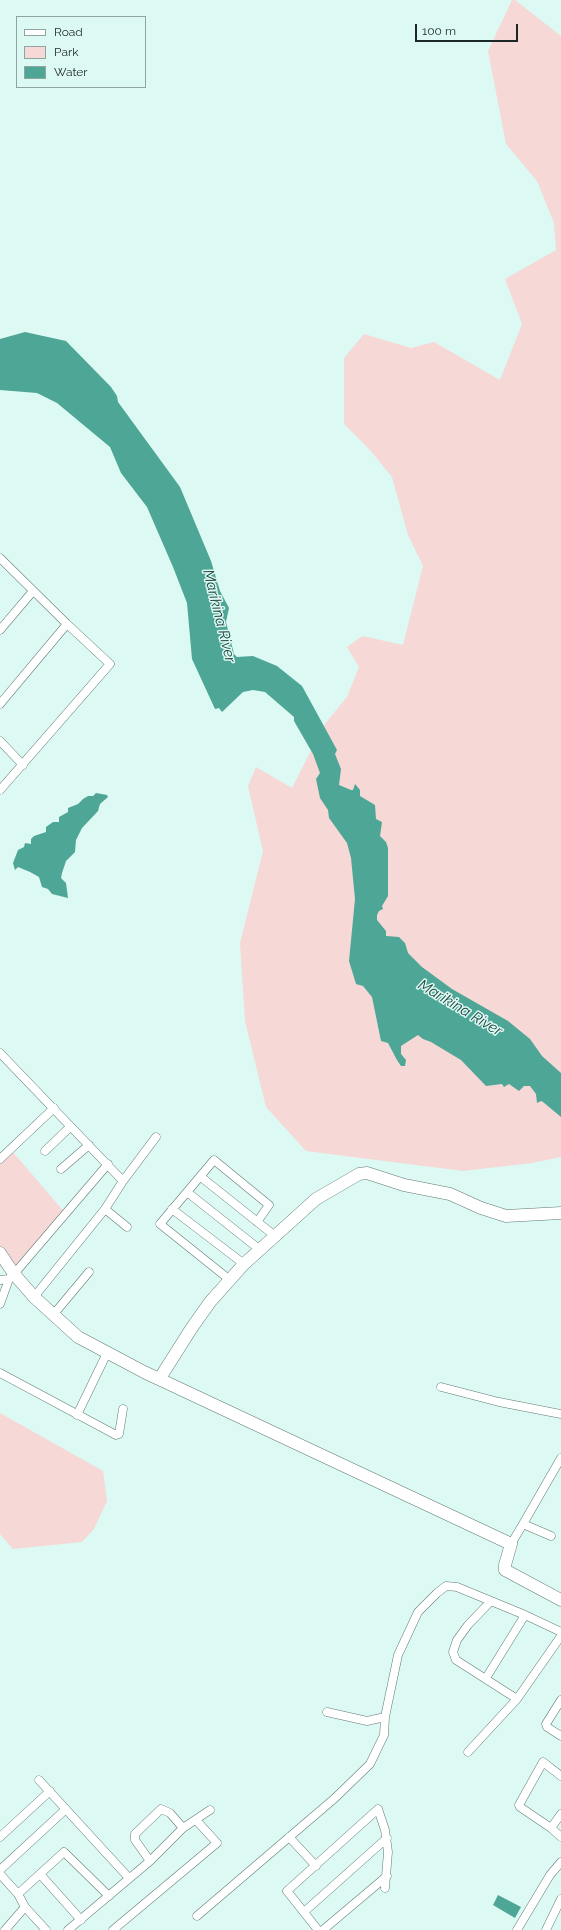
<!DOCTYPE html>
<html>
<head>
<meta charset="utf-8">
<style>
  body { margin:0 }
  #map { position:relative; width:561px; height:1930px; overflow:hidden; background:#ddf9f3; font-family:Raleway,sans-serif }
  canvas { display:block }
  .legend { position:absolute; left:16px; top:16px; width:130px; height:72px; box-sizing:border-box; background:#ddf9f3; border:1px solid #90a5a1; margin:0; padding:5px 7px; list-style:none; font-size:12px; color:#1d2725 }
  .legend li { display:flex; align-items:center; gap:8px; height:20px }
  .legend b { width:20px; border:1px solid #90a5a1 }
  .scale { position:absolute; left:415px; top:24px; width:103px; height:18px; box-sizing:border-box; border:2px solid #1d2725; border-top:0; padding-left:5px; font-size:12px; line-height:14px; white-space:nowrap; color:#1d2725; -webkit-text-stroke:3px #ddf9f3; paint-order:stroke }
</style>
</head>
<body>
<div id="map">
<canvas width="561" height="1930"></canvas>
<ul class="legend">
<li><b style="height:5px;background:#fff"></b>Road</li>
<li><b style="height:11px;background:#f6d8d6"></b>Park</li>
<li><b style="height:11px;background:#4ea696"></b>Water</li>
</ul>
<div class="scale">100 m</div>
</div>
<script>
const c = document.querySelector('canvas').getContext('2d');
c.lineJoin = 'round';
function fillPath(path, color) {
  c.fillStyle = color;
  c.fill(path, 'evenodd');
}
function poly(rows) {
  const path = new Path2D();
  for (const r of rows) {
    path.moveTo(r[0], r[1]);
    for (let i = 2; i < r.length; i += 2) path.lineTo(r[i], r[i + 1]);
  }
  return path;
}
function strokePath(path, color, width, dash) {
  c.strokeStyle = color;
  c.lineWidth = width;
  c.lineCap = dash ? 'butt' : 'round';
  c.setLineDash(dash || []);
  c.stroke(path);
}
function label(font, color, halo, rows, align = 'center') {
  c.font = font + ' Raleway,sans-serif';
  c.lineWidth = 3;
  c.setLineDash([]);
  c.textBaseline = 'middle';
  c.strokeStyle = halo;
  c.fillStyle = color;
  for (const [text, x, y, turn = 0] of rows) {
    c.save();
    c.translate(x, y);
    c.rotate((+turn || 0) * Math.PI / 180);
    c.textAlign = isNaN(turn) ? turn : align;
    if (halo) c.strokeText(text, 0, 0);
    c.fillText(text, 0, 0);
    c.restore();
  }
}
fillPath(poly([
  [512,0,515,0,561,36,561,1157,532,1163,463,1171,306,1151,266,1107,245,1021,240,943,263,851,248,786,256,767,292,788,324,725,347,697,359,667,347,647,362,636,403,645,423,566,408,535,392,477,370,450,344,424,344,358,364,334,411,348,434,342,500,380,522,324,505,279,556,250,554,223,537,181,506,144,488,51],
  [12,1151,66,1214,18,1272,0,1246,0,1163],
  [0,1413,103,1471,107,1501,94,1529,82,1542,13,1549,0,1534]
]), '#f6d8d6');
fillPath(poly([
  [25,332,66,341,111,387,117,396,118,402,180,487,211,561,220,591,229,608,226,622,234,654,237,657,253,656,277,666,302,686,337,750,335,754,341,769,339,785,351,790,353,790,355,784,360,790,360,796,375,805,376,819,382,822,380,836,386,842,388,848,388,896,382,906,383,909,379,911,377,915,377,920,386,931,386,936,399,937,405,943,408,953,422,967,452,989,508,1021,530,1039,542,1056,561,1073,561,1117,543,1102,541,1101,537,1103,536,1094,530,1086,524,1086,519,1091,509,1084,504,1087,502,1084,486,1086,461,1060,431,1042,423,1039,418,1035,401,1046,401,1054,406,1060,405,1066,401,1066,397,1060,388,1043,381,1041,372,997,363,986,356,984,349,961,355,899,351,858,347,843,329,818,328,810,320,798,316,779,320,773,313,754,294,721,294,717,265,692,253,690,243,692,222,712,219,708,215,709,192,659,187,603,173,567,147,507,121,473,110,447,57,403,37,393,0,390,0,339],
  [96,793,107,795,108,797,100,804,98,811,82,828,76,840,75,852,66,861,62,873,61,878,66,883,68,898,52,894,48,889,42,887,39,877,30,872,18,867,15,870,13,863,18,850,24,847,25,843,31,844,31,839,34,836,46,832,46,827,53,822,59,822,59,817,68,812,68,808,78,804,83,799,88,796,93,796],
  [498,1895,521,1907,515,1918,493,1905]
]), '#4ea696');
const street = poly([
  [0,558,67,624,110,664,0,790],
  [0,630,33,591],
  [0,704,67,624],
  [0,741,23,765],
  [0,1053,123,1181,105,1209,34,1297],
  [45,1151,70,1127],
  [0,1159,54,1108],
  [61,1169,89,1145],
  [201,1177,275,1236],
  [123,1181,156,1137],
  [187,1192,259,1249],
  [105,1209,127,1227],
  [172,1209,244,1264],
  [0,1280,9,1279,14,1274,108,1164],
  [230,1280,160,1224,214,1160,269,1205,257,1222],
  [0,1304,9,1279],
  [53,1315,89,1272],
  [0,1373,116,1435,119,1434,123,1409],
  [441,1387,499,1402,561,1414],
  [77,1415,107,1353],
  [523,1524,561,1458],
  [511,1544,523,1524,551,1536],
  [491,1601,468,1625,457,1640,453,1652,456,1660,517,1699],
  [486,1678,525,1615],
  [561,1700,546,1724,547,1727,561,1736],
  [327,1712,367,1721,385,1717],
  [468,1752,517,1699,561,1636],
  [561,1776,543,1762,519,1805,520,1807,551,1828,561,1837],
  [39,1780,129,1878],
  [551,1828,561,1814],
  [0,1837,50,1791],
  [289,1837,316,1866],
  [150,1861,135,1840,135,1834,161,1809,170,1813,183,1828],
  [0,1870,66,1809],
  [0,1874,18,1894,25,1907,46,1930],
  [40,1874,81,1920],
  [18,1894,64,1852,109,1896],
  [304,1912,387,1838],
  [197,1916,335,1798,370,1764,384,1735,385,1717,398,1655,418,1612,437,1593,446,1586,457,1587,525,1615,561,1632],
  [5,1930,25,1907],
  [68,1930,150,1861,183,1828,210,1810],
  [113,1930,217,1843,196,1820],
  [318,1930,287,1891,378,1809,385,1830,388,1852,385,1888],
  [323,1930,387,1876],
  [517,1930,550,1875,561,1862],
  [546,1930,561,1899]
]);
const secondary = poly([
  [0,1253,14,1274,34,1297,78,1337,144,1372,511,1544,505,1565,505,1570,561,1600],
  [160,1378,191,1329,210,1302,244,1264,316,1199,359,1174,367,1173,404,1185,450,1194,481,1208,506,1216,561,1213]
]);
strokePath(street, '#607a74', 9);
strokePath(secondary, '#607a74', 13);
strokePath(street, '#fff', 8);
strokePath(secondary, '#fff', 12);
label('italic 15px', '#1f4840', '#ddf9f3', [
  ["Marikina River",219,616,76],
  ["Marikina River",460,1008,31]
]);
</script>
</body>
</html>
